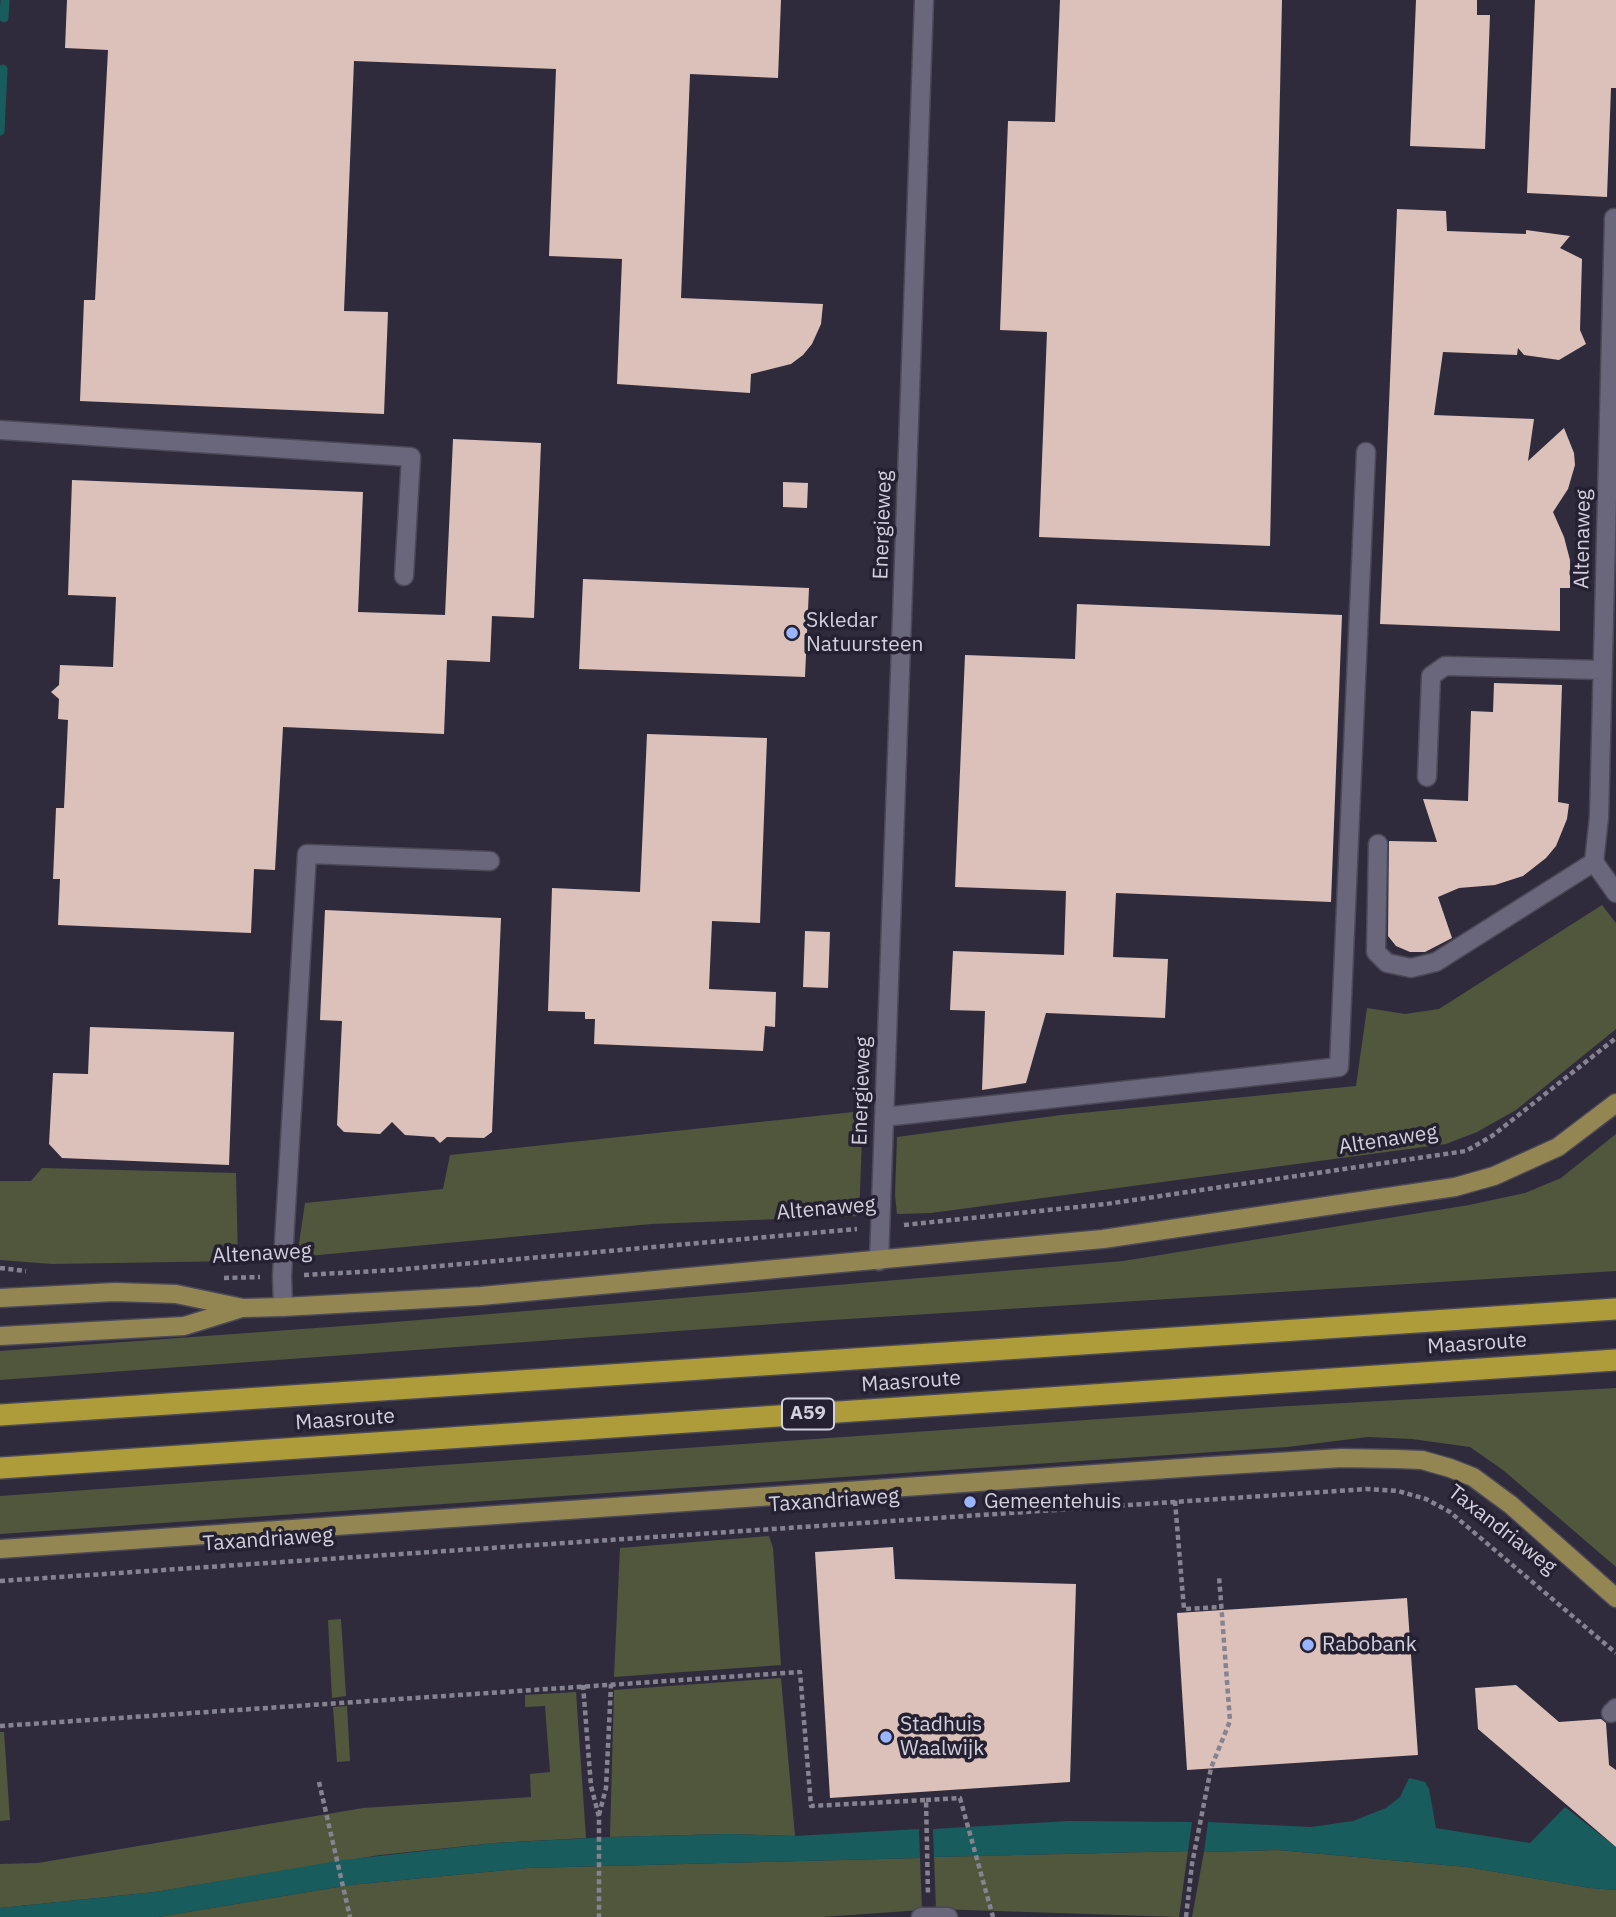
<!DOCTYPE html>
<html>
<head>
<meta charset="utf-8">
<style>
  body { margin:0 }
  canvas { display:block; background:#2f2b3d }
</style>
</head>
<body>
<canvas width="1616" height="1917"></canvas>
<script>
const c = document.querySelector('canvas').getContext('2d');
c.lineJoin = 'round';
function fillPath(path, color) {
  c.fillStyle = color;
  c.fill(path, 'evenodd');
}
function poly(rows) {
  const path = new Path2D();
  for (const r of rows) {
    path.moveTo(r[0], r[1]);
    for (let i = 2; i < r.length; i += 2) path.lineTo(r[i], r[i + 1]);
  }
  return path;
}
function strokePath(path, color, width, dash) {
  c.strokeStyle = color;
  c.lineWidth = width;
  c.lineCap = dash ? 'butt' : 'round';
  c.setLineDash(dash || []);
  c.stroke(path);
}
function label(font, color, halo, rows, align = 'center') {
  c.font = font + ' "IBM Plex Sans",sans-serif';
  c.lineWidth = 7;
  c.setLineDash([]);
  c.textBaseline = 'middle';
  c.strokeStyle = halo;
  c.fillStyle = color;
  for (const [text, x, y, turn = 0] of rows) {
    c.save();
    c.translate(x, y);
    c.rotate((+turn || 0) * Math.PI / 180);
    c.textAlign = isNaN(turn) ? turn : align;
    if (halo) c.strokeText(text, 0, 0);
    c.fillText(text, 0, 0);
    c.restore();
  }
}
fillPath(poly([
  [1602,905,1616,923,1616,1029,1516,1110,1477,1132,1446,1144,931,1213,897,1214,895,1195,897,1137,1061,1115,1356,1086,1367,1008,1405,1014,1439,1009],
  [863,1111,859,1216,651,1224,297,1257,305,1203,443,1189,450,1155],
  [1616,1134,1616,1271,816,1321,0,1380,0,1351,371,1324,1123,1261,1469,1205,1525,1193,1561,1178],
  [42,1168,236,1173,238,1261,52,1264,0,1260,0,1181,31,1181],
  [1616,1388,1616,1567,1503,1470,1470,1447,1412,1439,1368,1437,1287,1447,0,1534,0,1496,1272,1407],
  [769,1536,773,1548,781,1665,614,1677,620,1548],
  [341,1619,346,1696,332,1698,328,1620],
  [781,1678,795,1836,729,1834,610,1837,614,1690],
  [576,1692,586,1838,495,1843,380,1855,155,1892,0,1908,0,1864,38,1863,363,1808,531,1797,530,1774,550,1772,545,1706,525,1707,525,1695],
  [347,1706,350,1761,337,1762,333,1707],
  [0,1732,4,1732,10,1820,0,1821],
  [1278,1850,1467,1867,1590,1888,1616,1890,1616,1917,1192,1917,1204,1852],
  [1188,1851,1179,1917,936,1909,934,1857],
  [920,1858,922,1910,822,1917,158,1917,350,1885,528,1868]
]), '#50573c');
fillPath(poly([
  [1409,1778,1425,1782,1429,1789,1436,1828,1530,1843,1565,1807,1616,1847,1616,1890,1590,1888,1467,1867,1278,1850,1204,1852,1208,1822,1311,1827,1353,1821,1386,1808,1400,1797],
  [1069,1821,1192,1822,1188,1851,934,1857,933,1829],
  [919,1829,920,1858,528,1868,350,1885,158,1917,0,1917,0,1908,155,1892,343,1860,495,1843,610,1837,729,1834,795,1836]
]), '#185c5d');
strokePath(poly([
  [4,18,5,0],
  [0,131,3,69]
]), '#185c5d', 9);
fillPath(poly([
  [67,0,781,0,778,78,690,74,681,298,823,304,821,324,812,344,803,355,791,364,751,374,750,393,617,384,622,259,549,256,556,69,354,61,344,311,388,312,384,414,80,401,84,300,95,300,108,50,65,48],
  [1060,0,1282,0,1270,546,1039,537,1047,332,1000,330,1008,121,1055,122],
  [1416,0,1477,0,1477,15,1490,15,1485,149,1410,146],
  [1535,0,1616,0,1616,88,1611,88,1607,197,1527,193],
  [1397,209,1446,211,1447,231,1526,234,1526,230,1570,236,1560,248,1582,259,1580,330,1586,344,1559,360,1524,355,1518,348,1517,355,1443,352,1434,415,1534,419,1528,461,1564,428,1574,453,1575,465,1568,489,1553,512,1564,537,1570,560,1570,588,1560,588,1560,631,1380,624],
  [453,439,541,443,534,618,492,616,490,662,447,660,444,734,283,727,275,870,254,869,251,933,58,925,60,879,53,879,56,808,64,808,68,720,58,719,59,699,51,692,59,685,60,665,113,667,116,597,68,595,72,480,363,492,358,612,445,615],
  [783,482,808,483,807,508,783,507],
  [583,579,809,588,805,677,579,669],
  [1077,604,1342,615,1331,902,1116,893,1113,957,1168,959,1165,1018,1046,1013,1026,1083,982,1090,985,1011,950,1010,953,951,1064,955,1066,891,955,887,965,655,1075,659],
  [1494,683,1562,685,1558,802,1569,804,1567,819,1556,846,1546,858,1523,876,1495,885,1459,888,1438,897,1452,938,1425,952,1410,952,1396,946,1388,936,1389,841,1437,842,1423,799,1468,801,1471,711,1493,712],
  [647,734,767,738,760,923,712,921,709,989,776,992,775,1027,765,1026,763,1051,594,1044,595,1019,585,1019,585,1012,548,1011,552,888,640,892],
  [325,910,501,918,492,1132,484,1138,447,1137,440,1143,434,1137,405,1135,392,1122,380,1134,344,1132,337,1125,342,1021,320,1020],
  [805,931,830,932,828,988,803,987],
  [90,1027,234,1032,229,1165,62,1158,49,1144,53,1073,88,1074],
  [893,1547,895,1579,1076,1584,1070,1782,830,1798,815,1552],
  [1407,1598,1418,1755,1187,1770,1177,1613],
  [1516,1685,1559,1722,1601,1719,1606,1723,1609,1765,1616,1770,1616,1847,1478,1729,1475,1688]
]), '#dbc1b9');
const minor = poly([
  [1614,218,1599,817,1594,862,1616,893],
  [0,430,411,457,404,576],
  [1427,777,1431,676,1445,666,1602,670],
  [1378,844,1376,952,1387,963,1411,968,1436,962,1594,862],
  [884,1117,1339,1067,1366,452],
  [879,1261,924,0],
  [283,1307,282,1276,307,854,490,861],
  [1611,1713,1616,1708],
  [921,1917,948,1917]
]);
const major = poly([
  [0,1298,115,1292,176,1294,243,1308,283,1307,481,1296,1103,1239,1455,1187,1494,1176,1558,1147,1616,1103],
  [0,1336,184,1326,239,1309],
  [0,1549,1211,1466,1342,1458,1396,1459,1422,1460,1450,1468,1473,1477,1511,1505,1616,1598]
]);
const highway = poly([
  [0,1415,1616,1309],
  [0,1468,1616,1360]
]);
strokePath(minor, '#4b4857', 21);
strokePath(major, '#4b4857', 21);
strokePath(highway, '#4b4857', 24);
strokePath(poly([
  [904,1225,1106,1204,1466,1151,1492,1136,1616,1038],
  [0,1268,26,1271],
  [304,1275,395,1270,857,1229],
  [224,1278,260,1277],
  [1175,1501,1184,1609,1222,1607],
  [0,1581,1367,1489,1398,1491,1426,1499,1450,1512,1616,1653],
  [583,1685,591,1786,599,1817,599,1917],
  [0,1726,800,1672,811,1806,926,1800,928,1895],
  [319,1782,350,1917],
  [926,1800,960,1798,993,1917],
  [599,1815,606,1788,611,1684],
  [1186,1917,1192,1864,1211,1768,1230,1721,1219,1576]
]), '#868391', 4.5, [5, 3.5]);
strokePath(minor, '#6a667b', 18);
strokePath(major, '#938653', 18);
strokePath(highway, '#ae9b39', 21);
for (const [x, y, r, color] of [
  [792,633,7,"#99b5fd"],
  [970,1502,7,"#99b5fd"],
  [1308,1645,7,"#99b5fd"],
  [886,1737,7,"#99b5fd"]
]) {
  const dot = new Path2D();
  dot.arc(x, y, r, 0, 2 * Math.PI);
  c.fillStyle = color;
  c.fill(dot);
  strokePath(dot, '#252133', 2.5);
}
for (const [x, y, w] of [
  [808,1414,52]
]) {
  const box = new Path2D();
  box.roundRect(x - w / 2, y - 15.5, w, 31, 5);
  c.fillStyle = '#252133';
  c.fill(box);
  strokePath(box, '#d2d0db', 2);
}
label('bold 19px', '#d2d0db', null, [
  ["A59",808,1414]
]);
label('21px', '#d2d0db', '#252133', [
  ["Energieweg",883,525,-88],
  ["Altenaweg",1583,539,-89],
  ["Energieweg",862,1091,-88],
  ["Altenaweg",1388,1140,-9],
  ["Altenaweg",826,1209,-5],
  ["Altenaweg",262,1254,-3],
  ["Maasroute",1477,1344,-4],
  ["Maasroute",911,1382,-4],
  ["Maasroute",345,1420,-4],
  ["Taxandriaweg",834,1501,-4],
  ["Taxandriaweg",1502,1530,38],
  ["Taxandriaweg",268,1540,-4]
]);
label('21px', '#d2d0db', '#252133', [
  ["Skledar",806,621],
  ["Natuursteen",806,645],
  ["Gemeentehuis",984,1502],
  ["Rabobank",1322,1645],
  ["Stadhuis",900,1725],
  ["Waalwijk",900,1749]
], 'left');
</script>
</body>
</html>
